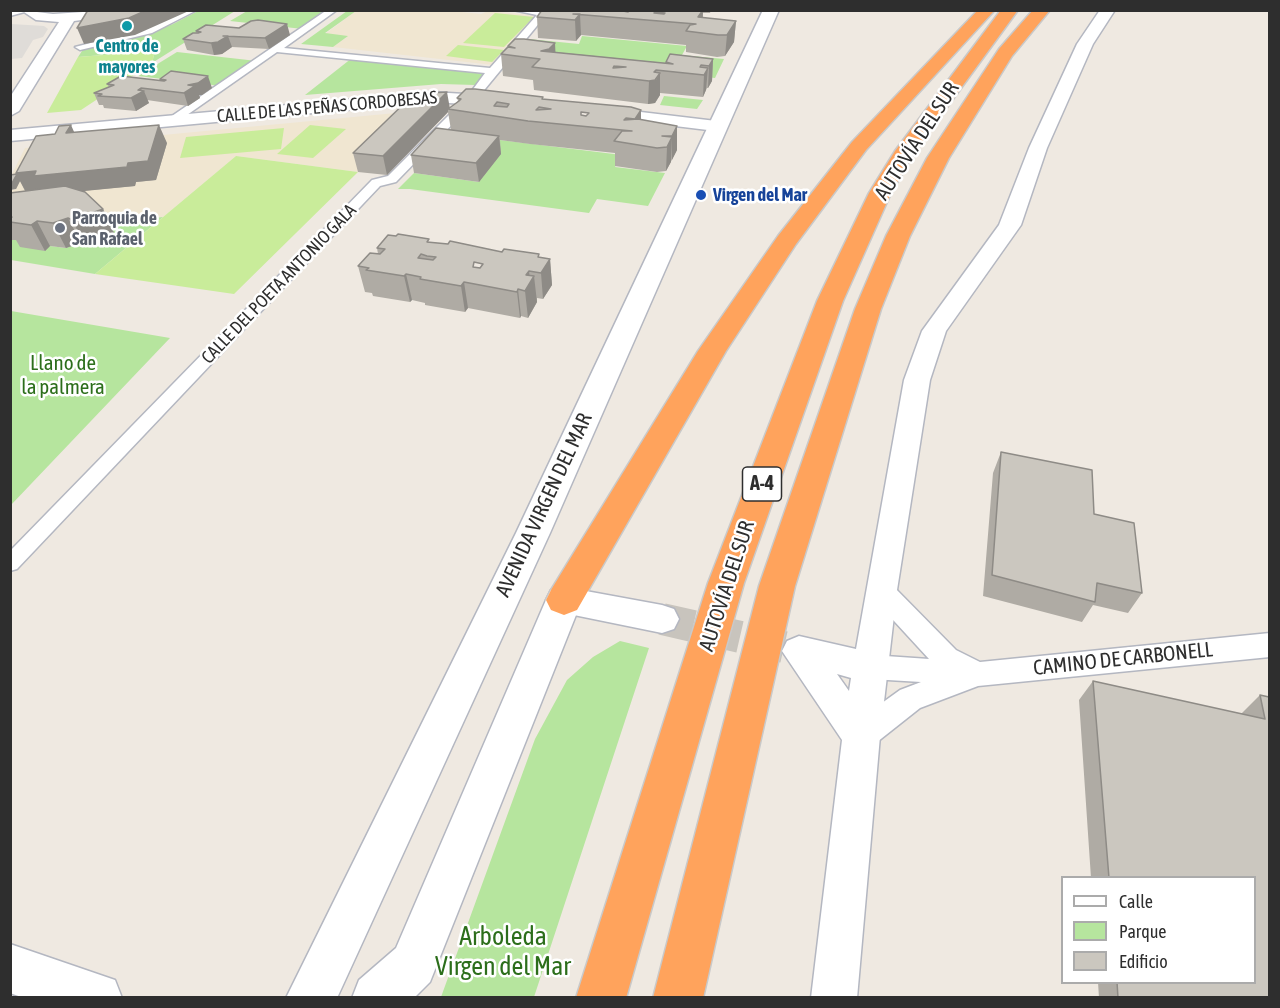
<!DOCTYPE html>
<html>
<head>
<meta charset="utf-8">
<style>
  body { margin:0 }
  #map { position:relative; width:1280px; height:1008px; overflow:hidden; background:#efe9e1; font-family:"Asap Condensed",sans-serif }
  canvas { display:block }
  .frame { position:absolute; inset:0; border:12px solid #2e2e2e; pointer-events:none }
  .legend { position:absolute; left:1061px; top:876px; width:195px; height:108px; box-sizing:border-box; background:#fff; border:2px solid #ababab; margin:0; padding:8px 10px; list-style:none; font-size:18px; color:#2e2e2e }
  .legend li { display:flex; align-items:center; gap:12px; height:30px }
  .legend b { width:30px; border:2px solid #ababab }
</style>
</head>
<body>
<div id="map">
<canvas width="1280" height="1008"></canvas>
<div class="frame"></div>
<ul class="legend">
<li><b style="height:8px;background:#fff"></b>Calle</li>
<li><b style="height:16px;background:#b6e59e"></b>Parque</li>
<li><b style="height:16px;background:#cbc7bf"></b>Edificio</li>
</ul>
</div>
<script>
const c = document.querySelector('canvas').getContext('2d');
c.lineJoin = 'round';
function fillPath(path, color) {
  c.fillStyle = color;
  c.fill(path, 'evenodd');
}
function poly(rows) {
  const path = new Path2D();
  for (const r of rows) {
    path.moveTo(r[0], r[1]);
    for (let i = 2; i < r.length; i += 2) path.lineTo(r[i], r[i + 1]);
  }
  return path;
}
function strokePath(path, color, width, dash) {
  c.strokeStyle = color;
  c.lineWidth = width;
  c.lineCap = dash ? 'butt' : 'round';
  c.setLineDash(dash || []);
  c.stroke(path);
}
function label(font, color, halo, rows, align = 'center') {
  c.font = font + ' "Asap Condensed",sans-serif';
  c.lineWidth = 5;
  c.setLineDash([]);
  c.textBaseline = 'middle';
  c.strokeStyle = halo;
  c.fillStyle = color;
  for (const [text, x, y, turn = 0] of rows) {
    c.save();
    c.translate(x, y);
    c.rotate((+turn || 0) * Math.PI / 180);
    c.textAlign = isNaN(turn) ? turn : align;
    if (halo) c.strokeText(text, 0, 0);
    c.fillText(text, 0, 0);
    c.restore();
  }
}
fillPath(poly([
  [443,10,481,14,488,11,541,16,493,65,333,47,347,37,325,34,356,11],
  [417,111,358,172,236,156,163,217,105,223,11,219,11,190,16,189,10,178,25,148]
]), '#f0e6d1');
fillPath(poly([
  [198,11,235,11,152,63,155,51,78,57,84,48,142,35,173,24],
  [247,11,329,11,303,29,230,21],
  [347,11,356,11,325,33,348,36,333,47,301,44],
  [582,36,687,46,682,55,724,59,715,78,671,74,665,83,516,58,529,39,579,44],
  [177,52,257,61,221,86,138,76],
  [352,58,486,73,475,85,441,84,305,95],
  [664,96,703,100,697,109,660,105],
  [451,134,622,155,615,167,665,173,648,206,597,199,589,213,410,189,398,189,414,173,479,182],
  [163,217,95,274,11,260,10,232,50,246,66,248,81,243,86,245,105,223],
  [11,311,170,338,11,505,10,311],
  [620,641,649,648,534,997,441,997,535,739,567,680,593,657]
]), '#b6e59e');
fillPath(poly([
  [495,13,534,17,504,47,463,43],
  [458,45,504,50,492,62,446,56],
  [155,51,152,63,81,110,47,113,78,57],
  [310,125,346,129,313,158,277,154],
  [284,128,281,149,180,158,186,137],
  [236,156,358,172,234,294,95,274]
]), '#c9ec9a');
fillPath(poly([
  [11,24,44,26,48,29,43,37,33,40,22,58,11,59]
]), '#dfdcd8');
strokePath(poly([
  [662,619,784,647]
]), '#c8c4bd', 32, [32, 16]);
const pedestrian = poly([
  [185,10,197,10,152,33,80,50,75,47,146,29,185,10],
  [327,10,337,10,284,48,490,68,537,15,513,10,550,10,476,100,396,182,380,186,17,569,10,571,10,551,372,180,388,176,468,96,485,73,277,52,177,122,169,122,169,118,327,10]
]);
const minor = poly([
  [10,10,32,10,10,16,10,10],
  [881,580,890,583,956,650,980,662,1270,633,1270,657,978,686,920,708,872,746,861,750,850,746,846,736,850,726,900,690,921,682,871,679,861,676,857,667,861,658,871,655,929,659,872,597,868,590,872,583,881,580]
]);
const tertiary = poly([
  [21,10,53,14,112,10,89,19,74,21,19,111,10,116,10,97,59,22,36,20,21,10],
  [1100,10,1115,10,1093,44,1047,148,1021,225,946,331,930,380,897,590,880,736,857,998,811,998,842,740,782,651,787,641,799,636,856,649,904,380,922,331,999,225,1029,148,1077,44,1100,10],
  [837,674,851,678,849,691,837,674],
  [432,92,498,96,507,101,498,106,432,102,10,141,10,130,432,92],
  [599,107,716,121,725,126,716,131,593,116,590,112,599,107],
  [564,587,662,605,674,609,679,619,674,629,662,633,564,613,552,609,547,600,552,591,564,587]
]);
const secondary = poly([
  [763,10,779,10,550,533,337,998,286,998,516,533,763,10],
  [564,585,577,590,582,600,430,982,414,998,352,998,359,980,396,948,546,600,551,590,564,585],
  [10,944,115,980,122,998,24,998,10,993,10,944]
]);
const motorway = poly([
  [978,10,993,12,866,150,796,244,726,351,577,610,564,615,551,610,546,600,551,590,698,351,778,236,852,142,978,10],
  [1001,10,1018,10,915,151,891,193,843,301,744,583,626,998,576,998,708,583,817,301,869,193,895,151,1001,10],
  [1033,10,1050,10,1012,56,949,158,910,236,881,309,795,586,703,998,653,998,759,586,855,309,886,236,927,158,999,49,1033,10]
]);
strokePath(pedestrian, '#b4b7c1', 3);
strokePath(minor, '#b4b7c1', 3);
strokePath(tertiary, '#b4b7c1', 3);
strokePath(secondary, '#b4b7c1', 3);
strokePath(motorway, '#c9c9c9', 3);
fillPath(pedestrian, '#fff');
fillPath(minor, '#fff');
fillPath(tertiary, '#fff');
fillPath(secondary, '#fff');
fillPath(motorway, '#ffa35c');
fillPath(poly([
  [628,10,711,10,710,13,703,13,703,18,736,21,734,42,725,56,717,57,686,52,686,45,581,35,576,41,538,38,537,17,628,12],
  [656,12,665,13,664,14,654,13],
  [196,31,290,35,269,49,232,47,222,54,214,55,187,50,183,39,196,33],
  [555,43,555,52,666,63,666,62,713,59,712,81,708,88,707,88,706,90,703,97,660,93,660,95,655,103,648,104,534,90,533,80,503,76,501,54,508,47,508,46],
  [614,66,626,67,613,68],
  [160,79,212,88,202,95,199,95,200,98,188,106,147,100,149,103,136,111,104,108,103,105,99,105,94,93,109,87,107,84,160,81],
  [457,98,543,99,641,110,641,120,677,126,677,150,666,171,657,172,615,166,615,153,530,144,500,140,501,154,479,182,414,173,411,155,451,130,448,112,387,175,358,172,353,153,450,108,458,101],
  [581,112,589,113,586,116,581,115],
  [74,133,167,143,156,180,136,182,135,186,81,191,103,209,115,235,85,245,81,243,66,248,50,246,45,251,20,247,16,240,12,240,10,236,10,193,25,191,20,181,16,189,16,174],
  [430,242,550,259,552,285,543,299,537,298,537,302,528,318,521,316,520,318,468,308,465,312,425,305,425,303,412,300,410,302,373,296,372,293,365,292,358,266,378,254,377,248],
  [474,262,483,264,480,268,473,267],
  [1001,452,1094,514,1142,593,1128,613,1093,605,1082,622,983,596,993,473],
  [1093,681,1241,714,1260,695,1269,697,1269,998,1099,998,1098,982,1254,982,1254,878,1091,878,1079,700]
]), '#afaba4');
fillPath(poly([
  [147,10,191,10,135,35,84,44,77,28],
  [703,10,702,31,698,17],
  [580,14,581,35,576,41,575,20],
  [736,21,734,42,725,56,727,35],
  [287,24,290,35,269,49,265,38],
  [228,36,232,47,222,54,214,55,211,43],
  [555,43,556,64,541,51],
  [713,59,712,81,708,88,709,66],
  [708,68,706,90,703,97,704,75],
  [656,70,656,80,660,73,660,95,655,103,648,104,649,81],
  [208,76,212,88,202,95,199,95,200,98,188,106,184,93,188,85],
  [141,88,142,92,144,91,149,103,136,111,131,98,138,90],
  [447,92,450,109,448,109,448,112,387,175,383,156],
  [641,110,641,133,635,119],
  [71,125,79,143,66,133],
  [159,125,167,143,156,180,136,182,135,186,44,195,26,192,20,181,16,189,10,190,10,183,16,175,16,173],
  [677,126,677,150,672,160,672,136],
  [499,136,501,154,479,182,476,163],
  [672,137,671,162,666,171,667,147],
  [103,209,115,235,85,245,72,220],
  [68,218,81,243,66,248,53,223],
  [37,221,50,246,45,251,31,225],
  [550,259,552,285,543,299,541,273],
  [529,271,530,283,534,276,537,302,528,318,525,291,526,275],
  [406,274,412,300,410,302,404,276],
  [464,282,468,308,465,312,461,286],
  [518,289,521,316,520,318,517,292]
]), '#8e8b86');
const building = poly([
  [88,10,147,10,129,18,77,28,88,10],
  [542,10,618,10,628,12,628,10,703,10,698,17,736,21,727,35,718,35,686,31,690,25,696,24,573,14,580,14,575,20,537,17,542,10],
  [656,12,665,13,664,14,654,13,656,12],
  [258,20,287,24,265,38,223,36,228,36,218,42,211,43,183,39,193,33,198,33,201,32,196,31,206,25,239,28,251,21,258,20],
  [515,39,524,39,555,43,549,49,541,51,673,64,666,62,670,54,713,59,709,66,701,65,700,67,708,68,704,75,656,70,654,72,660,73,655,80,649,81,532,67,540,59,501,54,508,47,515,48,508,46,515,39],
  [614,66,626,67,613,68,614,66],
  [171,71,208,76,198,83,188,85,195,86,184,93,141,88,138,90,144,91,131,98,98,96,102,94,94,93,114,85,107,84,121,76,164,81,166,80,160,79,171,71],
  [466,89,475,89,543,97,542,99,631,107,641,110,635,119,626,118,624,120,638,119,677,126,672,136,662,136,672,137,667,147,657,148,614,141,622,131,632,131,528,121,448,109,459,101,461,99,457,98,466,89],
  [497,102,509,104,507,107,494,106,497,102],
  [539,107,551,109,536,110,539,107],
  [581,112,589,113,586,116,581,115,581,112],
  [447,92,383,156,353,153,414,94,447,92],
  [71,125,66,133,159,125,148,161,128,163,127,167,34,176,36,171,16,173,36,136,55,134,59,126,71,125],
  [436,128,499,136,476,163,411,155,436,128],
  [17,174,12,183,10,183,10,175,17,174],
  [65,186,85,192,103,209,72,220,68,218,53,223,37,221,31,225,10,222,10,218,12,217,10,217,10,193,65,186],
  [398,234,429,239,427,242,448,244,450,241,502,252,504,249,539,254,538,257,550,259,541,273,529,271,526,275,534,276,525,291,518,289,517,292,464,282,461,286,420,279,421,277,406,274,404,276,366,270,369,268,358,266,370,253,380,254,385,249,377,248,388,235,396,236,398,234],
  [421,254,427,256,436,257,433,260,418,258,421,254],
  [474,262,483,264,480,268,473,267,474,262],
  [1001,452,1092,470,1094,514,1134,523,1142,593,1097,583,1095,602,992,575,1001,452],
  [1093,681,1265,719,1260,695,1269,697,1269,998,1118,998,1117,982,1254,982,1254,878,1109,878,1093,681]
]);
fillPath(building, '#cbc7bf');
strokePath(building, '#8e8b86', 1.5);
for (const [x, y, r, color] of [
  [127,26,6,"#0f9aa8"],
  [701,195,6,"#1a4fb4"],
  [60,228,6,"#6b7280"]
]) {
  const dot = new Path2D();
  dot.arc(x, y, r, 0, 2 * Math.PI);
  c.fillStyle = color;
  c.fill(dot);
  strokePath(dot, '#fff', 2);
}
label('bold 18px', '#0d838f', '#fff', [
  ["Centro de",127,46],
  ["mayores",127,67]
]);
label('18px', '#2e2e2e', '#fff', [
  ["CALLE DE LAS PEÑAS CORDOBESAS",327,107,-5],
  ["CALLE DEL POETA ANTONIO GALA",279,284,-46]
]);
label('bold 18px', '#164399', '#fff', [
  ["Virgen del Mar",713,195]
], 'left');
label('bold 18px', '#5b616d', '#fff', [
  ["Parroquia de",72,218],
  ["San Rafael",72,239]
], 'left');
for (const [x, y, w] of [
  [762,484,39]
]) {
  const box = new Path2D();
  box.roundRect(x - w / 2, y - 17, w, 34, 4.5);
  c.fillStyle = '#fff';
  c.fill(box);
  strokePath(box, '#2e2e2e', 1.5);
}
label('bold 20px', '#2e2e2e', null, [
  ["A-4",762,484]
]);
label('21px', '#2e2e2e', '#fff', [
  ["AUTOVÍA DEL SUR",917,141,-57],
  ["AVENIDA VIRGEN DEL MAR",544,505,-65],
  ["AUTOVÍA DEL SUR",727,586,-72],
  ["CAMINO DE CARBONELL",1123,659,-6]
]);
label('21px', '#2c6e1b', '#fff', [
  ["Llano de",63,363],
  ["la palmera",63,387]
]);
label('26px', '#2c6e1b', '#fff', [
  ["Arboleda",503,937],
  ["Virgen del Mar",503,967]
]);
</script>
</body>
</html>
